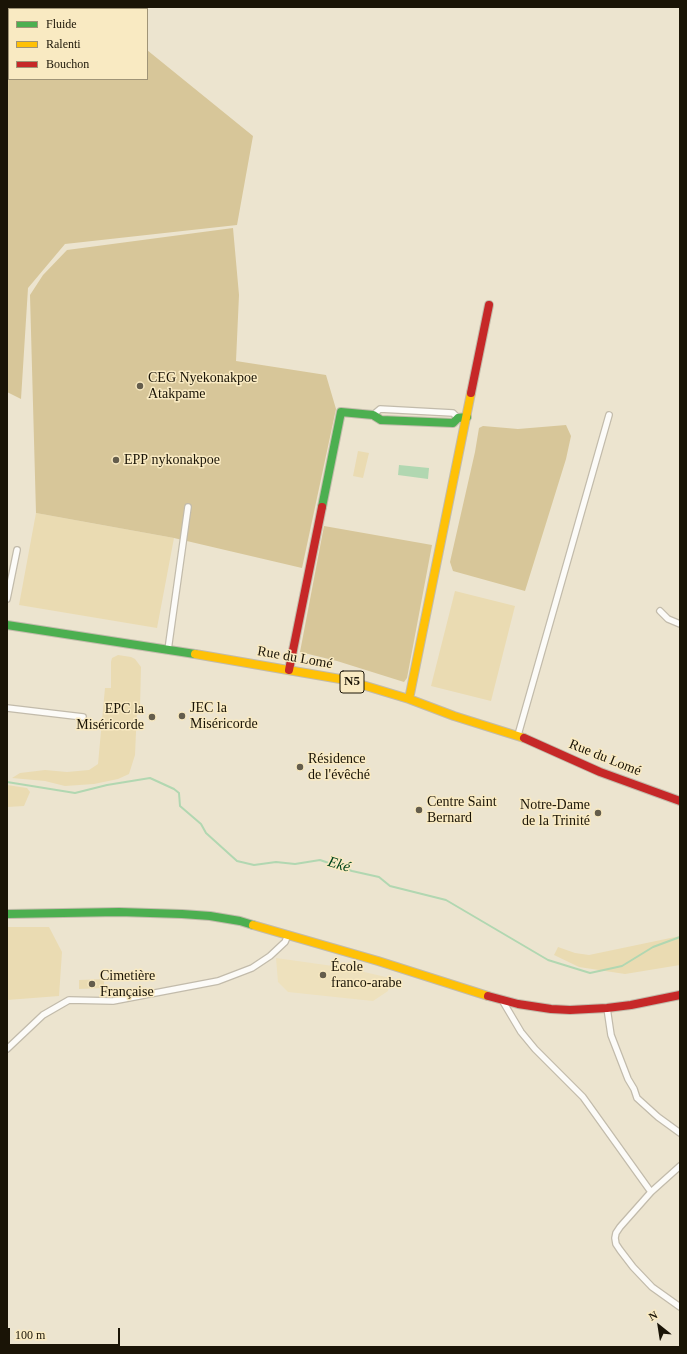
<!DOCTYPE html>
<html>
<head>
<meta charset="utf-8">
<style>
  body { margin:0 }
  #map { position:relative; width:687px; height:1354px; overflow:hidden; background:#ece4cf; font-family:Georgia,serif }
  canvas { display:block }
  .frame { position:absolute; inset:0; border:8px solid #1a1406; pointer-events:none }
  .legend { position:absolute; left:8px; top:8px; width:140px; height:72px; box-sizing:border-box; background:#f9eac2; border:1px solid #a09477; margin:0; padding:5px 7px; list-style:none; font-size:12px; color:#1a1406 }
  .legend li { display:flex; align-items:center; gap:8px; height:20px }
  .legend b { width:20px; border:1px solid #a09477 }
  .north { position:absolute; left:639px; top:1306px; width:40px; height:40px; -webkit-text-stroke:3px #f9eac2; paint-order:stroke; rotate:330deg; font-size:11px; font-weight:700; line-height:16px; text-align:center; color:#1a1406 }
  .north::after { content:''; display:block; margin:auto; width:14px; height:18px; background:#1a1406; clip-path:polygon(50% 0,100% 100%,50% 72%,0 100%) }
  .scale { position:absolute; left:8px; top:1328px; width:112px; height:18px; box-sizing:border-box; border:2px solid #1a1406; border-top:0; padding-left:5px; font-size:12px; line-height:14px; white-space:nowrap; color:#1a1406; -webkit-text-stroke:3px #f9eac2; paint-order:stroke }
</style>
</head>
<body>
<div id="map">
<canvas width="687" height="1354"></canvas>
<div class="frame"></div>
<ul class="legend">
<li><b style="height:5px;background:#4caf50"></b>Fluide</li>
<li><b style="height:5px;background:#ffc107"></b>Ralenti</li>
<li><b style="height:5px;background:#c62828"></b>Bouchon</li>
</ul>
<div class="north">N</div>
<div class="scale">100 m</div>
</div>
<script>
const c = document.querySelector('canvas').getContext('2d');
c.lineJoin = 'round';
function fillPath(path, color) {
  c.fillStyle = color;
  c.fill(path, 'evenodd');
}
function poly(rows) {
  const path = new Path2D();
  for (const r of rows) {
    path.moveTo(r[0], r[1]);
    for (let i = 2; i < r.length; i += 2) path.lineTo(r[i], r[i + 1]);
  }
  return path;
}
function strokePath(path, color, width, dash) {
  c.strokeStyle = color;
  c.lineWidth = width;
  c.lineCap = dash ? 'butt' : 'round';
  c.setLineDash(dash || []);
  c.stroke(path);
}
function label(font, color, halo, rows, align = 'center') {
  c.font = font + ' Georgia,serif';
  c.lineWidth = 3;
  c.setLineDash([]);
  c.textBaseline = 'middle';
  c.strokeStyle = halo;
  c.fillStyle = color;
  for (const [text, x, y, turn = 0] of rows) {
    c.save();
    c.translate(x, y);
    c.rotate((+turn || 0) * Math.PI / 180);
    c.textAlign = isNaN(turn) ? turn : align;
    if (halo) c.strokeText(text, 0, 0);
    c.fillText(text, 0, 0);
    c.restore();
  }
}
fillPath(poly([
  [276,958,347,968,390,978,388,991,373,1001,288,992,278,982]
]), '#eee1bd');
fillPath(poly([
  [358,451,369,453,363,478,353,476],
  [36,513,174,538,157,628,19,605],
  [455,591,515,606,491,701,431,686],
  [118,655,131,657,135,659,141,667,140,708,137,709,135,755,129,774,118,779,94,784,65,786,45,781,12,778,20,773,45,770,67,772,89,770,98,764,105,688,111,688,111,662,112,658],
  [7,785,27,788,30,792,24,806,7,807],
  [7,927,49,927,62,952,59,996,7,1000],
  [680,936,680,965,625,974,579,967,554,955,558,947,575,953,589,955],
  [104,979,104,988,79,989,79,980]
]), '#eadbb2');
fillPath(poly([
  [7,28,9,28,9,79,147,79,147,50,253,136,237,225,65,244,28,288,21,399,7,392],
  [233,228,239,295,236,361,326,375,336,409,302,568,174,538,36,513,30,295,43,275,67,250],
  [566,425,571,436,566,459,525,591,453,571,450,562,475,452,479,428,483,426,518,429],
  [324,526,432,545,407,678,404,682,337,661,300,652]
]), '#d7c699');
fillPath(poly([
  [399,465,429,468,428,479,398,475]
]), '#b1d7b1');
strokePath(poly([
  [7,782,75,793,107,785,150,778,174,789,179,793,180,806,201,824,206,833,237,861,254,865,276,862,295,864,320,860,352,871,379,877,390,886,446,900,548,960,590,973,622,966,653,947,680,937]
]), '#b1d7b1', 2);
const street = poly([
  [373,415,380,409,453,413,458,418],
  [7,599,17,550],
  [660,611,668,619,680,624],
  [168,650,188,507],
  [7,708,83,717],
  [518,735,609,415],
  [502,1000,521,1032,535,1049,583,1097,651,1192],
  [607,1008,611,1035,628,1079,634,1089,637,1098,658,1117,680,1133],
  [7,1049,43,1015,69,1000,113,1001,218,981,252,968,270,956,285,942,288,935],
  [680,1166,651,1192,620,1227,616,1233,615,1238,616,1244,620,1250,633,1267,652,1287,680,1307]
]);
const fast = poly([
  [322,507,341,412,373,415,381,420,453,423,458,418,467,417],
  [7,625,195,654],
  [7,914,119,912,182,914,210,916,240,921,253,925]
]);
const slow = poly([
  [195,654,346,680,409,699,454,716,524,738],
  [409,699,471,393],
  [253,925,378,961,488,996]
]);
const jam = poly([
  [471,393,489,305],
  [289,670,322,507],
  [524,738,600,772,680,801],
  [488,996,518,1004,551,1009,570,1010,607,1008,631,1005,680,995]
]);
strokePath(street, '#c2bbab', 8);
strokePath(fast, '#c2bbab', 10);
strokePath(slow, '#c2bbab', 10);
strokePath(jam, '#c2bbab', 10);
strokePath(street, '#fcfbf8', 5.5);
strokePath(fast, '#4caf50', 8);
strokePath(slow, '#ffc107', 8);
strokePath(jam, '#c62828', 8);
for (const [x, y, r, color] of [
  [140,386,4,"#645d4c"],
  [116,460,4,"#645d4c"],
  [182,716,4,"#645d4c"],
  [152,717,4,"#645d4c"],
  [300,767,4,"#645d4c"],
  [419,810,4,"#645d4c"],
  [598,813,4,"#645d4c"],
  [323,975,4,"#645d4c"],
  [92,984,4,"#645d4c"]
]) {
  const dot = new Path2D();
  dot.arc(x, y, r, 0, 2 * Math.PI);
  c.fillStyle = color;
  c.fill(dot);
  strokePath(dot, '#f9eac2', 1.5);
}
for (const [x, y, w] of [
  [352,682,24]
]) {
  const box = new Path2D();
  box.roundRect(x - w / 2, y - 11, w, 22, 3);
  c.fillStyle = '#f9eac2';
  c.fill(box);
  strokePath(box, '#1a1406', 1);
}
label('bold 13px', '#1a1406', null, [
  ["N5",352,682]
]);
label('14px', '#1a1406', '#f9eac2', [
  ["CEG Nyekonakpoe",148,378],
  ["Atakpame",148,394],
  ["EPP nykonakpoe",124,460],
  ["JEC la",190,708],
  ["Miséricorde",190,724],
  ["EPC la",144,709,"right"],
  ["Miséricorde",144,725,"right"],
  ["Résidence",308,759],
  ["de l'évêché",308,775],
  ["Centre Saint",427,802],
  ["Bernard",427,818],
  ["Notre-Dame",590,805,"right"],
  ["de la Trinité",590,821,"right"],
  ["École",331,967],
  ["franco-arabe",331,983],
  ["Cimetière",100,976],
  ["Française",100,992]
], 'left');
label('14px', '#1a1406', '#f9eac2', [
  ["Rue du Lomé",295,658,10],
  ["Rue du Lomé",605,758,22]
]);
label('italic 15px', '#00441b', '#f9eac2', [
  ["Eké",339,865,17]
]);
</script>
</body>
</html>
